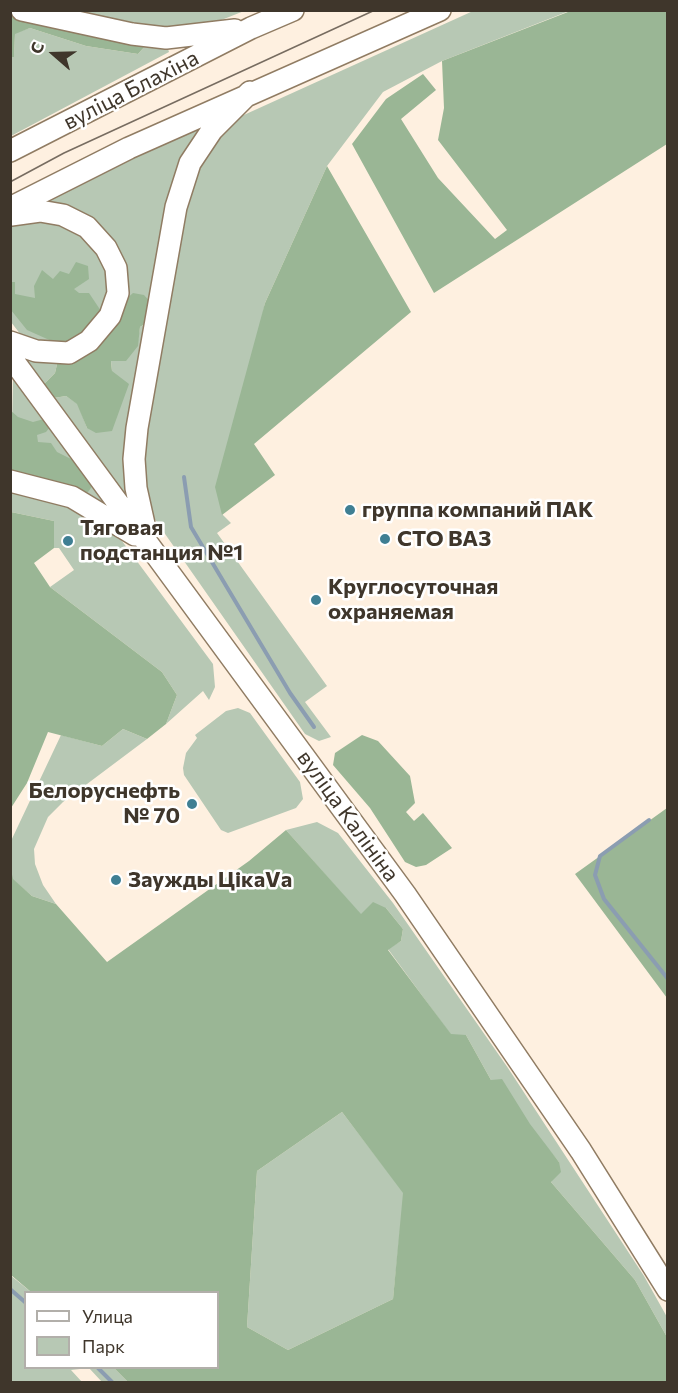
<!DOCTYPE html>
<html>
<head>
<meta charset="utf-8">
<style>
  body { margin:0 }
  #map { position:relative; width:678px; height:1393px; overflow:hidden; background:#fef0e0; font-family:Commissioner,sans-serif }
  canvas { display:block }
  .frame { position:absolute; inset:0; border:12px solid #3f362b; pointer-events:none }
  .legend { position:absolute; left:24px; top:1291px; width:195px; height:78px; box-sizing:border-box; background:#fff; border:2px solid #b2afaa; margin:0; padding:8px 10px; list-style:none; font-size:18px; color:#3f362b }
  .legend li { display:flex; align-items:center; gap:12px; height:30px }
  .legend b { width:30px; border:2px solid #b2afaa }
  .north { position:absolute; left:24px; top:24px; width:60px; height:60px; -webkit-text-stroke:4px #fff; paint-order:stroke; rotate:290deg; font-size:16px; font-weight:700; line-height:24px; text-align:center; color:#3f362b }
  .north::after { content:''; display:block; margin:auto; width:21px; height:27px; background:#3f362b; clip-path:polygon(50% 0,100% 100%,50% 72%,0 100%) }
</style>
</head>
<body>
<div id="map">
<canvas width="678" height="1393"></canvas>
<div class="frame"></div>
<ul class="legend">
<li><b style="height:8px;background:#fff"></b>Улица</li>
<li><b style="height:16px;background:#b7c8b4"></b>Парк</li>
</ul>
<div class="north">С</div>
</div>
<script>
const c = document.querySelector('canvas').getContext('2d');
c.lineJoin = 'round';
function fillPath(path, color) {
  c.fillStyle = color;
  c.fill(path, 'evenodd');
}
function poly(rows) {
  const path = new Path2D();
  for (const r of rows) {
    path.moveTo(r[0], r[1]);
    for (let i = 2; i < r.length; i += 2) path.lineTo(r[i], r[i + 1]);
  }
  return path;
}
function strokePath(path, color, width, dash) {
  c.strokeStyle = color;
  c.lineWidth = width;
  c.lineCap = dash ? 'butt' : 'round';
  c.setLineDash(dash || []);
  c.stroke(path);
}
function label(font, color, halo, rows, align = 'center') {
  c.font = font + ' Commissioner,sans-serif';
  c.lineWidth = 5;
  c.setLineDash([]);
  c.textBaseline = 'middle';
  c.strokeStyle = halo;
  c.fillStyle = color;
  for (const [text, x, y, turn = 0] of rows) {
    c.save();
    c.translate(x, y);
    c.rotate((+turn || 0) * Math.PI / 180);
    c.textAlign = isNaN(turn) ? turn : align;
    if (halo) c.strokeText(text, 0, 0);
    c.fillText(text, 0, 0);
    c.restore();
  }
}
fillPath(poly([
  [48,11,244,11,199,29,166,33],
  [473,11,569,11,442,61,383,92,327,166,265,303,222,514,231,523,217,533,327,686,305,702,331,737,319,741,305,734,149,511,141,459,182,208,197,166,216,134,235,119],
  [30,28,86,46,138,54,146,45,168,49,169,52,11,136,10,57,14,56,15,33],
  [213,119,152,304,121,302,122,266,42,202,132,156],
  [43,216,83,232,101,253,111,292,103,314,65,347,24,339,11,322,10,221],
  [148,322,131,496,127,499,54,398,66,396,78,404,87,428,112,370,111,361,137,346,140,327],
  [32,358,58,360,55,373,44,384,28,363],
  [13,376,113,512,11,474],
  [11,489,46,497,95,518,122,541,213,664,215,687,209,700,203,691,166,724,177,695,162,672,50,587,74,570,59,548,54,548,54,521,11,512],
  [238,708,250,713,300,782,303,799,296,808,228,833,221,830,184,775,183,768,186,753,197,738,195,735,226,711],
  [123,729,147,739,63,802,48,817,34,849,35,864,43,885,56,904,32,896,12,879,10,843,61,735,102,746],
  [317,822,338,833,393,903,508,1068,644,1276,667,1317,667,1337,635,1280,551,1182,559,1162,491,1080,466,1035,451,1035,388,949,401,941,403,929,386,908,361,915,286,830],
  [342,1112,404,1193,393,1299,288,1350,247,1327,257,1171],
  [10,1275,31,1292,26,1292,26,1368,114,1368,128,1382,102,1382,89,1368,71,1370,82,1382,11,1382]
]), '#b7c8b4');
fillPath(poly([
  [573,10,667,11,667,144,434,293,352,144,386,99,423,74,436,90,401,119,438,178,495,239,507,230,438,140,444,108,442,61],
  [11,14,146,45,138,54,86,46,30,28,15,34,14,57,11,57],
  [327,166,411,312,254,444,275,475,222,515,215,487,265,303],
  [76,262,88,266,89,279,74,289,79,293,89,293,103,314,84,336,65,347,27,330,11,310,10,282,15,282,15,294,35,298,34,286,42,270,53,279,60,271,69,274],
  [133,293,144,295,152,304,148,322,140,327,138,346,126,361,111,361,112,371,129,384,112,431,96,433,87,428,77,404,66,396,54,398,44,384,55,373,58,360],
  [10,410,18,417,33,422,44,419,50,427,46,432,37,435,38,442,51,443,57,452,75,461,93,485,88,492,74,492,11,474],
  [11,512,54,521,54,548,34,563,50,587,162,672,177,695,166,724,147,739,123,729,102,746,48,732,27,783,11,808],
  [362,735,378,741,410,776,415,803,406,812,414,821,423,813,452,848,426,865,416,867,405,862,370,808,333,765,335,753],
  [667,808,667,998,575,874],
  [286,830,361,914,373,902,386,908,403,929,401,941,388,950,451,1034,466,1035,491,1080,502,1079,530,1124,559,1162,561,1172,551,1182,635,1280,667,1337,667,1382,128,1382,114,1368,218,1368,218,1292,31,1292,11,1275,11,870,13,879,32,896,56,904,107,962,249,861],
  [342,1112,403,1193,393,1299,288,1350,247,1327,257,1171]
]), '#9ab695');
strokePath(poly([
  [184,477,191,527,290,693,314,727],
  [649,820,600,856,595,875,604,899,668,979],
  [10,1289,26,1303],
  [98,1368,112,1382]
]), '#8b9db1', 4);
const primary = poly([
  [22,10,132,34,166,38,235,30],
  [10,151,251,28,293,10],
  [10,208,129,148,440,10],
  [10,342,36,351,69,353,89,341,110,316,118,293,116,268,106,248,87,227,63,215,40,211,11,215],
  [10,356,405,894,581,1151,668,1290],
  [10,481,72,497,135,535],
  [146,533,136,488,134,459,137,428,176,207,190,163,212,130,250,92]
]);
strokePath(primary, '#907c63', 24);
strokePath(primary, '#fff', 21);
strokePath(poly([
  [10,182,64,153,375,10]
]), '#776c60', 1.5);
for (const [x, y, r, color] of [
  [350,510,6,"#3f7f93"],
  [385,539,6,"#3f7f93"],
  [68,541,6,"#3f7f93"],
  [316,600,6,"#3f7f93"],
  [192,804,6,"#3f7f93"],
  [116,880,6,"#3f7f93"]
]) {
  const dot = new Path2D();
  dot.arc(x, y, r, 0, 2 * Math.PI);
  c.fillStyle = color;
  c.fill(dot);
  strokePath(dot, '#fff', 2);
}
label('22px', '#3f362b', '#fff', [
  ["вуліца Блахіна",131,90,-27],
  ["вуліца Калініна",348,816,54]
]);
label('bold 22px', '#3f362b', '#fff', [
  ["группа компаний ПАК",362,510],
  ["Тяговая",80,528],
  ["подстанция №1",80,553],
  ["СТО ВАЗ",397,539],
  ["Круглосуточная",328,587],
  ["охраняемая",328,612],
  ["Белоруснефть",180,791,"right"],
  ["№ 70",180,816,"right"],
  ["Заужды ЦікаVа",128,880]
], 'left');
</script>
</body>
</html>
